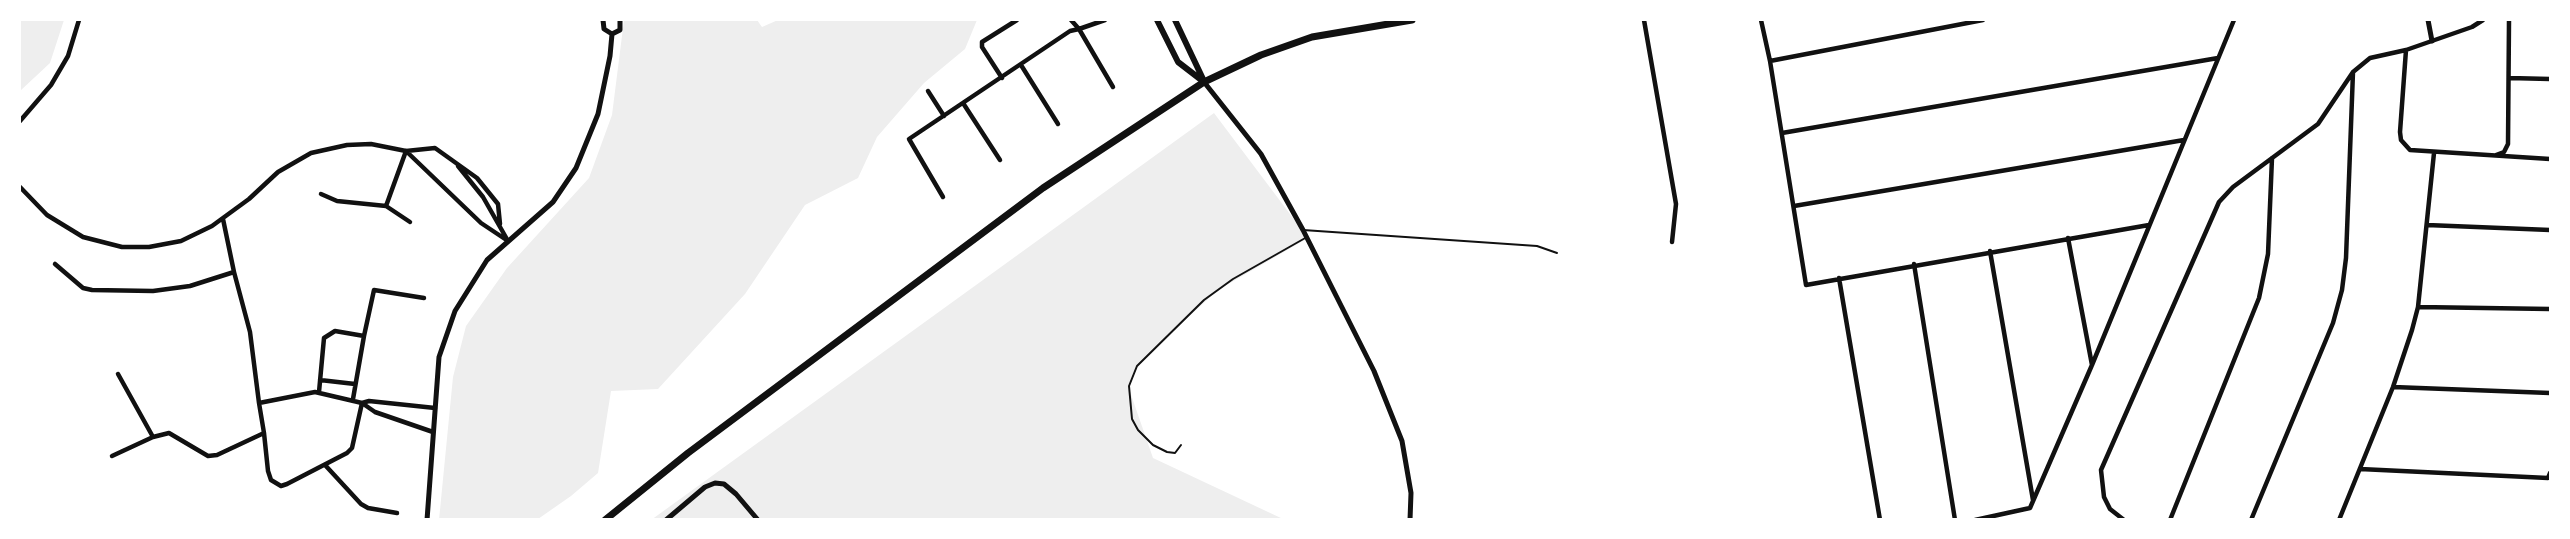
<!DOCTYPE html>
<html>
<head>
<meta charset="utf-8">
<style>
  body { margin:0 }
  #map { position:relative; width:2570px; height:539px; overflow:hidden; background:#fff; font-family:Helvetica,sans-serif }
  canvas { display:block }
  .frame { position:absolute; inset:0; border:21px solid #fff; pointer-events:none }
</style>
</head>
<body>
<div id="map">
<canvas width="2570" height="539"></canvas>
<div class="frame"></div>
</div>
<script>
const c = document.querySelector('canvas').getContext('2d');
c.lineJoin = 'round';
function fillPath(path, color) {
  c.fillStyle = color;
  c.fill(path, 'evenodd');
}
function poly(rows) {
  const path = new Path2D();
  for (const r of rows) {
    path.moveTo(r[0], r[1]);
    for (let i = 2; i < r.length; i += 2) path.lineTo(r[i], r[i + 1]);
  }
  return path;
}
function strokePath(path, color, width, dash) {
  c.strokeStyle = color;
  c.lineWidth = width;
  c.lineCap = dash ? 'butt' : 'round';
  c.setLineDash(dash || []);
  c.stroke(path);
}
fillPath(poly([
  [20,20,64,20,50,63,20,91],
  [624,20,757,20,762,27,778,20,977,20,965,49,924,83,877,137,858,178,805,205,745,294,658,389,611,391,598,473,571,496,538,519,439,520,453,377,466,326,507,268,589,178,612,115],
  [1214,113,1308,238,1218,290,1151,351,1134,371,1128,386,1153,458,1283,519,651,520]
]), '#eee');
strokePath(poly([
  [1303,230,1537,246,1557,253],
  [1181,445,1175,453,1167,452,1153,445,1138,430,1132,419,1129,386,1137,366,1204,300,1233,279,1307,237]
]), '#111', 2);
strokePath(poly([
  [1105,20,1079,29,1113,87],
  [1644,20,1676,204,1672,242],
  [1761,20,1770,61,1806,285,2149,225],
  [2406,50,2400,132,2401,140,2410,150,2550,159],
  [1770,61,1983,20],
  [1021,65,1058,124],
  [1002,78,982,47,982,42,1017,20],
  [2509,78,2550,79],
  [928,91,944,116],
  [963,103,1000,160],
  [20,121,51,85,68,56,79,20],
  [1782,133,2218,58],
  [406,151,481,223,508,241],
  [2496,155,2504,152,2508,144,2509,20],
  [458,166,483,197,508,241],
  [20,187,47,215,83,237,122,247,149,247,181,241,212,226,249,199,278,172,311,153,347,145,371,144,406,151,435,148,477,178,498,204,500,224],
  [321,194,337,201,386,206,410,222],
  [943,197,909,139,1070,31,1079,29,1071,20],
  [386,206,406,151],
  [1794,206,2184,140],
  [2427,225,2550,230],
  [2068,238,2092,365],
  [1990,251,2033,500],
  [55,264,83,288,92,290,153,291,190,286,234,272,223,219],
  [1914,264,1955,520],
  [234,272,250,332,259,403,264,433,268,471,271,480,281,486,287,484,347,453,352,448,362,403,315,392,259,403],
  [1839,278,1880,520],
  [2418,307,2550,309],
  [320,380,355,384],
  [2393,387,2550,393],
  [319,392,324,338,335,331,364,336,374,290,424,298],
  [353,399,364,336],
  [433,432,375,412,362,403,369,401,435,408],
  [153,437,169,433,208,456,217,455,264,433],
  [112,456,153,437,118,374],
  [325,465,361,504,368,508,397,513],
  [2360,469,2548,478,2550,473],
  [1975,520,2030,508,2092,365,2234,20],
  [2124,520,2110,509,2104,497,2101,470,2219,202,2233,187,2318,124,2353,72,2370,58,2406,50,2472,27,2483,20],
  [2170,520,2259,298,2268,254,2272,158],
  [2251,520,2333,323,2342,290,2346,258,2353,72],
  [2339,520,2393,387,2412,330,2418,307,2434,153]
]), '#111', 4.5);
strokePath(poly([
  [603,20,604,29,612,34,620,30,620,20],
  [2428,20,2432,41],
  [1204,82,1261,154,1303,230,1374,371,1402,441,1411,493,1410,520],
  [427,520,439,357,455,311,487,260,553,202,576,168,598,114,610,56,612,34],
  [666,520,705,487,715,483,724,484,736,494,758,520]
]), '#111', 5);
strokePath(poly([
  [1157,20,1178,62,1204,82],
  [1175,20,1203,79]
]), '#111', 6);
strokePath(poly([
  [605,520,688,453,1043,188,1204,82,1261,55,1312,37,1412,20]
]), '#111', 7);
</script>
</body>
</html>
